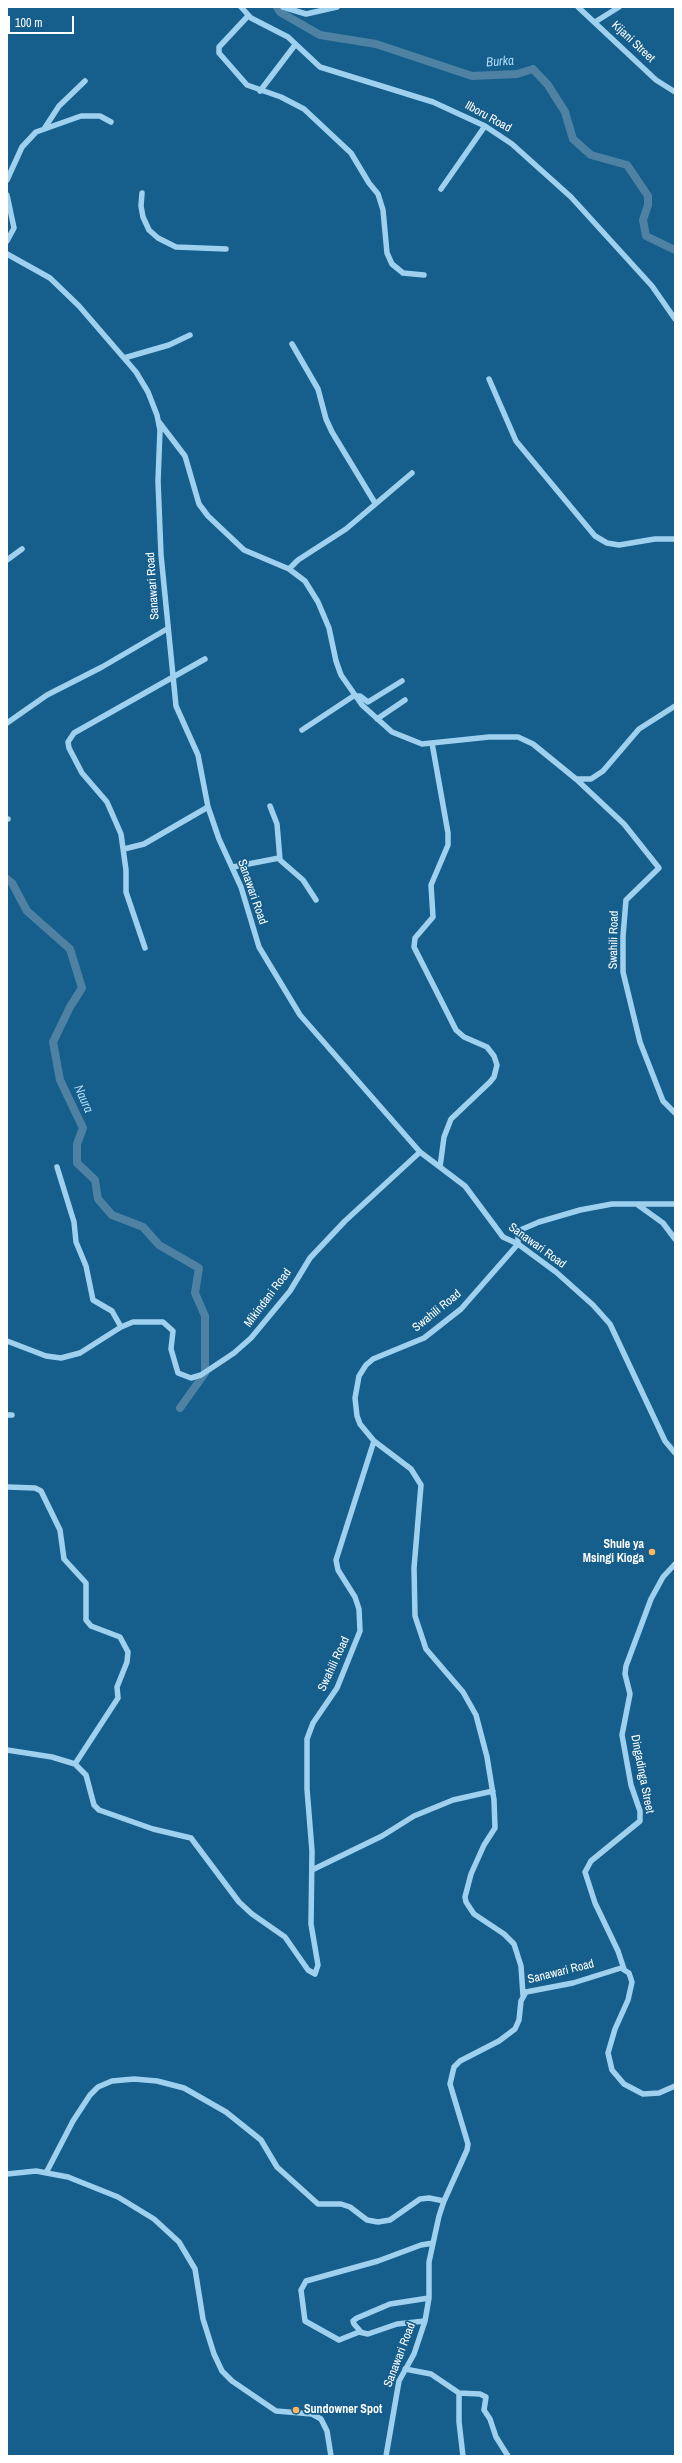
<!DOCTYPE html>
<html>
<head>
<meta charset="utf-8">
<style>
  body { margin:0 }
  #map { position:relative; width:682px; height:2463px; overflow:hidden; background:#165e8c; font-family:"Archivo Narrow",sans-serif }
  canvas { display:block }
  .frame { position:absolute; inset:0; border:8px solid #fff; pointer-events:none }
  .scale { position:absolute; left:8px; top:16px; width:66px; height:18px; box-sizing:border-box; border:2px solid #fff; border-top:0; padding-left:5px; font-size:12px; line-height:14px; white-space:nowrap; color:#fff; -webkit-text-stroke:3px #165e8c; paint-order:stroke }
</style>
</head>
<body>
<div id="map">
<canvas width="682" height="2463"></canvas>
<div class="frame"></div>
<div class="scale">100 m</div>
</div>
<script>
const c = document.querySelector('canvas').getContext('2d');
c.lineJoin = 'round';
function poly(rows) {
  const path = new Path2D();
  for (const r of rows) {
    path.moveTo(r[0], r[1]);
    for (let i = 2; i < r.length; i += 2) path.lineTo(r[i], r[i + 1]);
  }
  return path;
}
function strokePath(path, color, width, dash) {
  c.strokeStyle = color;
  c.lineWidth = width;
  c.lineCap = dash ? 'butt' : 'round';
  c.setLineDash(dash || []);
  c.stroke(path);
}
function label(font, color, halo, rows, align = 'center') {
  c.font = font + ' "Archivo Narrow",sans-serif';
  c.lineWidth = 3.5;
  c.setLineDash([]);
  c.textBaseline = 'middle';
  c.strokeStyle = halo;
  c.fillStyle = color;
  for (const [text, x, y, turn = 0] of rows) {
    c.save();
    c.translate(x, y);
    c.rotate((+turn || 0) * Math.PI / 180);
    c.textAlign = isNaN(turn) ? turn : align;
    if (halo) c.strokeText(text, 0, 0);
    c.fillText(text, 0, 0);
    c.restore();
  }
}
strokePath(poly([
  [277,7,280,12,320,35,376,44,472,76,517,74,533,69,548,85,565,112,573,139,591,155,627,165,648,196,648,205,643,220,646,236,675,250],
  [7,879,12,883,27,911,70,949,82,988,70,1007,53,1042,60,1080,83,1128,77,1144,77,1163,95,1180,98,1199,112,1215,143,1227,159,1245,199,1268,195,1293,205,1316,205,1373,180,1408]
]), '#4f82a2', 8);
strokePath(poly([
  [241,7,251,18,288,37,320,67,433,102,485,126,512,144,571,197,652,286,675,319],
  [283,7,306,14,337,7],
  [578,7,656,80,675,92],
  [248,16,219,47,219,53,247,85,281,97,304,109,351,153,369,183,378,194,383,210,387,253,392,264,403,273,424,275],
  [595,22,619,7],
  [260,91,295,45],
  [44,129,59,106,85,81],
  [7,180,22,147,36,132,81,116,100,116,111,122],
  [441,189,485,126],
  [142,193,141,206,143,217,149,230,158,238,176,247,226,249],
  [7,195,14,228,7,241],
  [7,254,50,278,79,306,136,372,148,392,157,415,160,430,158,481,161,555,176,706,198,755,208,807,219,839,241,887,259,947,300,1015,420,1152,465,1186,503,1237,518,1244,556,1272,593,1305,610,1324,665,1441,675,1453],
  [292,344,318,389,326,419,332,432,375,503],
  [124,358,169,345,190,335],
  [489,379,516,441,595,536,607,543,619,545,655,539,675,539],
  [159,422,185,456,199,504,208,516,244,550,289,569,305,581,318,602,329,628,336,661,341,675,362,705,392,732,422,744,489,737,518,737,533,744,576,779,591,779,603,771,639,729,675,706],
  [7,560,22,549],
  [289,569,298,560,346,529,412,473],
  [357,696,360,696,368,702,402,681],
  [377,719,405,700],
  [7,723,47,695,102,667,167,629],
  [302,730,355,695],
  [432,743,448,833,448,845,431,885,433,917,415,938,414,947,456,1030,464,1037,487,1047,494,1056,497,1065,494,1077,490,1082,451,1119,444,1137,440,1167],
  [576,779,624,824,659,868,626,900,623,936,623,972,640,1042,663,1101,675,1113],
  [270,806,277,824,280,860,303,880,316,900],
  [7,819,8,819],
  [124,849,144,844,208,807],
  [233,867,279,858],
  [145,948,126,892,126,870,121,834,107,802,82,773,69,748,68,742,74,733,205,659],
  [57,1167,74,1222,76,1242,86,1266,93,1300,112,1311,121,1327],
  [638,1205,663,1223,675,1239],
  [7,1341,46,1356,61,1358,80,1353,121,1327,133,1322,163,1322,173,1331,171,1349,178,1373,191,1378,201,1375,234,1353,251,1338,290,1291,310,1258,345,1221,420,1152],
  [7,1415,12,1415],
  [374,1441,411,1469,421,1485,414,1568,415,1616,426,1649,463,1692,476,1715,487,1757,494,1800,495,1828,484,1845,471,1874,465,1897,466,1902,474,1914,504,1934,514,1944,521,1966,523,1995],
  [7,1487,35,1488,41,1491,60,1530,64,1559,86,1583,86,1620,91,1626,120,1637,128,1652,127,1662,117,1687,118,1698,75,1764],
  [7,1750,52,1757,75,1764,86,1775,94,1805,99,1810,153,1829,191,1838,239,1902,252,1914,285,1937,308,1970,315,1974,318,1965,311,1924,312,1851,307,1789,307,1739,313,1723,337,1688,360,1631,359,1609,355,1597,338,1570,336,1560,374,1441,360,1424,357,1416,355,1398,359,1376,366,1365,373,1359,424,1338,461,1309,518,1244,518,1231,539,1222,580,1210,612,1204,675,1204],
  [312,1870,382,1836,414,1816,453,1800,493,1791],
  [624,1969,618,1951,595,1903,585,1872,591,1861,640,1821,640,1811,631,1785,622,1735,630,1694,625,1674,626,1666,651,1599,663,1577,675,1564],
  [46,2173,73,2121,90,2095,98,2087,112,2081,134,2079,157,2081,184,2088,226,2112,261,2140,277,2167,318,2204,341,2204,350,2207,367,2220,378,2222,390,2220,420,2199,429,2198,444,2201],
  [7,2174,36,2171,68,2177,118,2197,154,2219,179,2242,195,2269,203,2319,214,2354,222,2371,232,2381,276,2411,312,2414,321,2419,327,2431,331,2456],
  [425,2321,397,2324,368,2334,359,2332,339,2340,305,2321,301,2290,306,2281,378,2261,421,2245,433,2243],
  [361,2332,354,2324,353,2321,357,2318,390,2304,429,2298],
  [405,2369,431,2374,459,2393,480,2394,486,2397,484,2410,490,2419,496,2437,508,2456],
  [459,2393,459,2422,463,2456],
  [386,2456,399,2381,414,2354,425,2321,429,2298,429,2262,439,2216,444,2201,467,2150,468,2144,450,2084,454,2067,460,2061,499,2041,515,2029,519,2020,521,2001,526,1992,573,1983,621,1968,629,1973,632,1982,628,2000,615,2029,608,2053,612,2070,624,2084,643,2094,659,2093,675,2086]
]), '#9fd1ef', 5.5);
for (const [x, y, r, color] of [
  [652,1552,4,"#ffb45d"],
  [296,2410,4,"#ffb45d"]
]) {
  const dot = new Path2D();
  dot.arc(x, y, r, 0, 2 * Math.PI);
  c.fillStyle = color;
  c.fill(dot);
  strokePath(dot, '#165e8c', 1.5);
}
label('12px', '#fff', '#165e8c', [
  ["Kijani Street",633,42,43],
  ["Ilboru Road",488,117,29],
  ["Sanawari Road",153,586,-94],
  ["Sanawari Road",252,892,71],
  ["Swahili Road",614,940,-89],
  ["Sanawari Road",537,1246,36],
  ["Mikindani Road",268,1298,-53],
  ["Swahili Road",437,1311,-39],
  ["Swahili Road",334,1664,-65],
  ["Dingadinga Street",642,1774,79],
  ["Sanawari Road",561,1972,-14],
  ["Sanawari Road",400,2355,-69]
]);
label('bold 12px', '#fff', '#165e8c', [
  ["Shule ya",644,1545],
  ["Msingi Kioga",644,1559],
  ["Sundowner Spot",304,2410,"left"]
], 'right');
label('italic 13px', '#abdbf7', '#165e8c', [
  ["Burka",500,62,-4],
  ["Naura",83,1099,66]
]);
</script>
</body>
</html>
